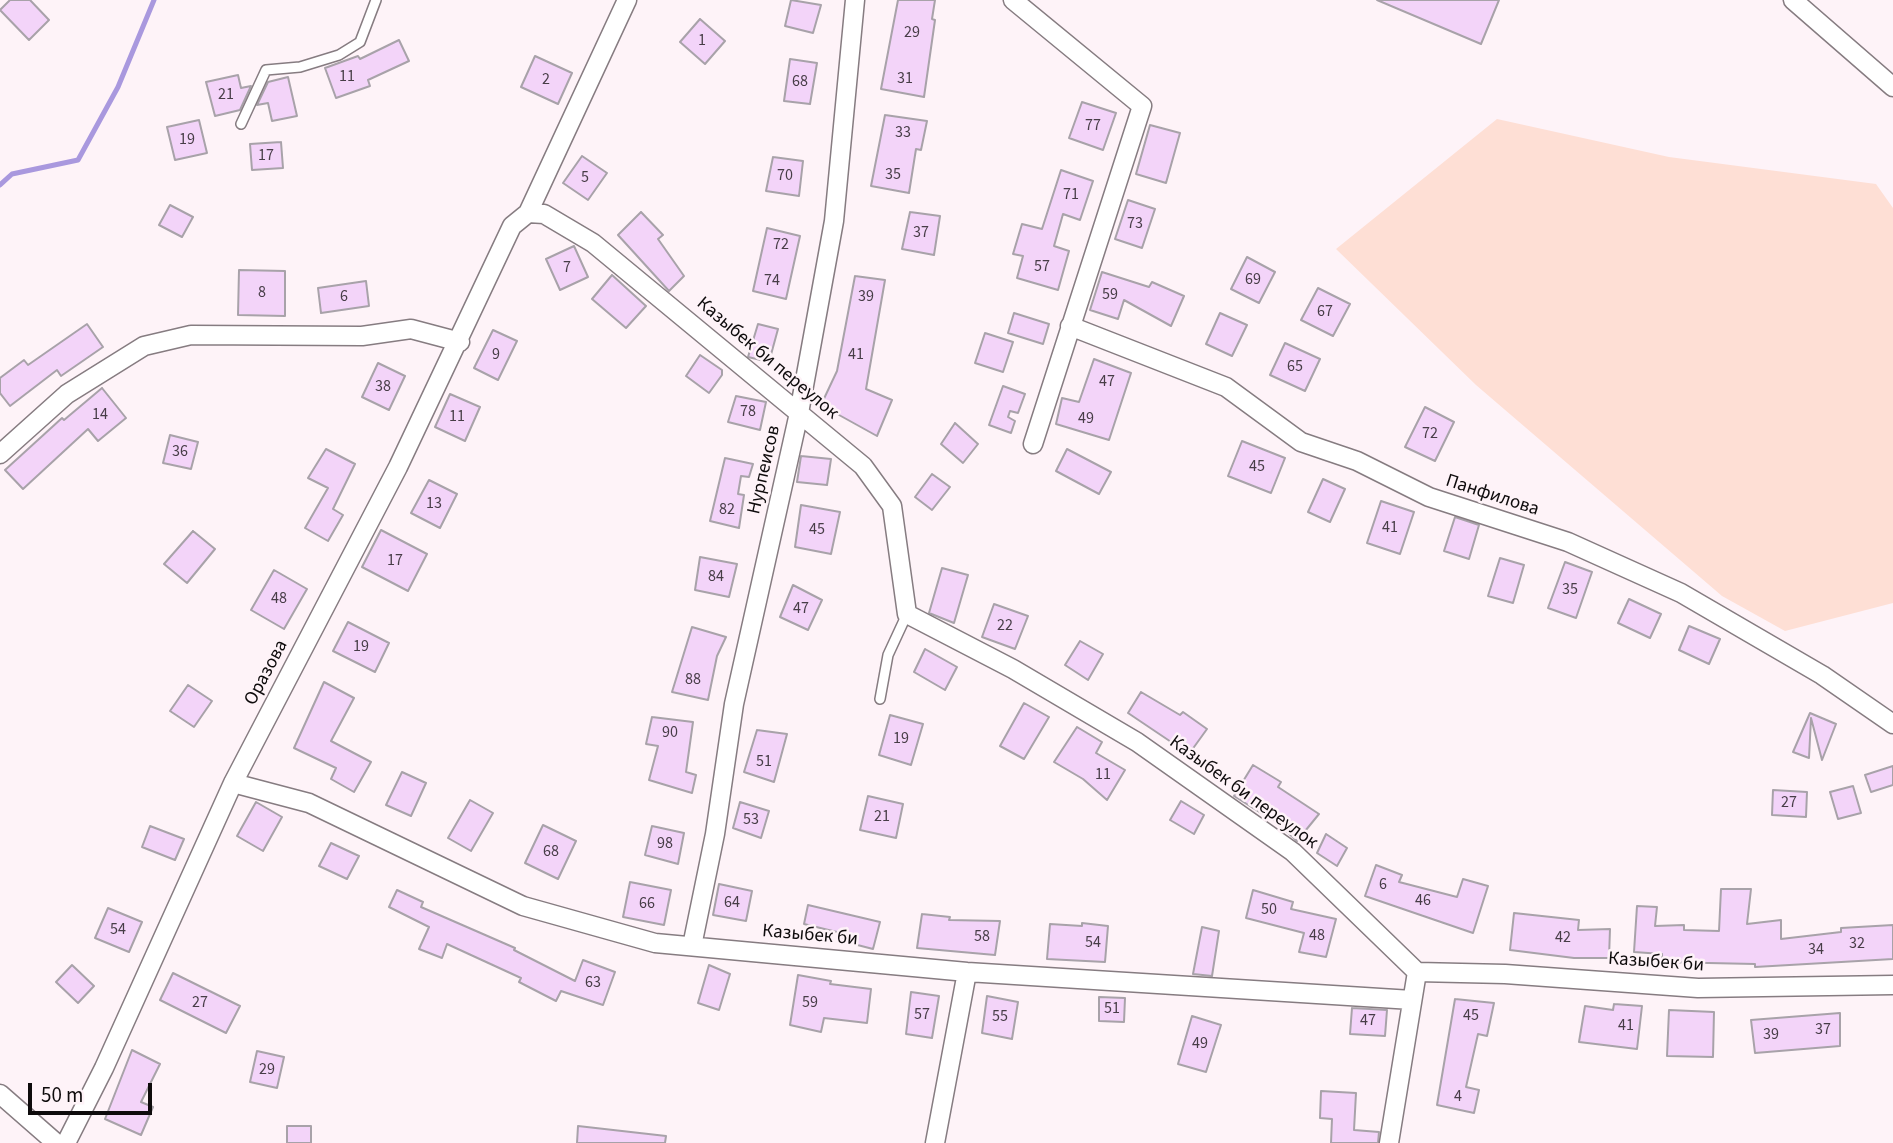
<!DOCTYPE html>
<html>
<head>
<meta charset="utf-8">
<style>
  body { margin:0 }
  #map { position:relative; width:1893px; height:1143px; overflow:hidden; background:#fef3f8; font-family:"Source Sans 3",sans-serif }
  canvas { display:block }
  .scale { position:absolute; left:28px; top:1083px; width:124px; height:32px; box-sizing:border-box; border:4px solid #0e0b0c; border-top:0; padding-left:9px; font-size:21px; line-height:24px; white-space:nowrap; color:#0e0b0c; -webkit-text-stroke:5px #fef3f8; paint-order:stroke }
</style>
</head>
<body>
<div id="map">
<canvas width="1893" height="1143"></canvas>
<div class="scale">50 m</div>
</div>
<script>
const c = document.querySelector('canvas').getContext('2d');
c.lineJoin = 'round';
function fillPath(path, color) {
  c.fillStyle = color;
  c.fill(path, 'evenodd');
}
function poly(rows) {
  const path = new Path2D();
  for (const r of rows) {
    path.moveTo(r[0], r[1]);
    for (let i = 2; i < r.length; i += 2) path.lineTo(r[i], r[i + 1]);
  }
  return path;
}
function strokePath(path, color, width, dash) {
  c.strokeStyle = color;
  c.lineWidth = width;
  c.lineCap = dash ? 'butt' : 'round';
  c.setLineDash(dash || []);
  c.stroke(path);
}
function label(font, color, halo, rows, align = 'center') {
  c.font = font + ' "Source Sans 3",sans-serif';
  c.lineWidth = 5;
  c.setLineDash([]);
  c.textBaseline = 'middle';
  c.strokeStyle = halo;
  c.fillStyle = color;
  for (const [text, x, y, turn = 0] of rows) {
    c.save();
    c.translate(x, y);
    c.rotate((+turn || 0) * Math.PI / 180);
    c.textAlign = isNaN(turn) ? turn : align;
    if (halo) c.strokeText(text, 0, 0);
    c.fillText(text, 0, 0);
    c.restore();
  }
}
fillPath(poly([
  [1497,119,1669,157,1876,184,1893,208,1893,603,1785,631,1722,596,1476,385,1336,249]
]), '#fedfd5');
strokePath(poly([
  [0,185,12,174,78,160,118,87,154,0]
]), '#a998de', 5);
const building = poly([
  [10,0,30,0,49,20,29,40,0,10,10,0],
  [791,0,821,5,813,33,785,26,791,0],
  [898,0,935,0,932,19,935,20,924,97,881,89,898,0],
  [1377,0,1499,0,1481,44,1377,0],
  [700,19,725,41,705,64,680,42,700,19],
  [399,40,409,61,368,80,370,86,336,98,325,68,358,56,360,59,399,40],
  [535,56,572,73,558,104,521,87,535,56],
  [790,59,817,63,810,104,784,101,790,59],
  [238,75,241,88,251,86,240,110,215,116,206,82,238,75],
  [288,77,297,116,272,121,268,103,257,105,268,82,288,77],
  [1082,102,1116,113,1103,150,1069,138,1082,102],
  [885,115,927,121,921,150,916,149,909,193,871,186,885,115],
  [199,120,207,153,175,160,167,127,199,120],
  [1150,125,1180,133,1166,183,1136,174,1150,125],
  [281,142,283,168,252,170,250,144,281,142],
  [582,156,607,173,588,200,563,183,582,156],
  [773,157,803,161,799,196,766,191,773,157],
  [1061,170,1093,181,1080,220,1063,214,1054,246,1069,251,1058,290,1017,278,1023,256,1013,254,1022,224,1042,229,1061,170],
  [1128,200,1155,209,1142,248,1115,239,1128,200],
  [170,205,193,217,182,237,159,225,170,205],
  [641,212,663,235,658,239,684,276,669,291,618,235,641,212],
  [910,212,940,216,934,255,902,249,910,212],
  [767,228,800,236,786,299,753,291,767,228],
  [574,246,588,277,560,290,546,259,574,246],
  [1247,257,1275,272,1259,303,1231,289,1247,257],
  [239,270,285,271,285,316,238,315,239,270],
  [1102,272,1149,287,1152,282,1184,296,1171,326,1124,300,1118,319,1090,310,1102,272],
  [612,275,646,306,626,328,592,299,612,275],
  [855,276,885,280,866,389,892,400,877,436,821,405,837,371,855,276],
  [366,281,369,306,321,313,318,288,366,281],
  [1318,288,1350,304,1333,336,1301,320,1318,288],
  [1014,313,1049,324,1043,344,1008,333,1014,313],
  [1220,313,1247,325,1232,356,1206,344,1220,313],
  [87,324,103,347,61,376,57,370,10,406,0,393,0,378,24,360,28,365,87,324],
  [758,324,778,329,769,362,748,357,758,324],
  [493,330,517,341,498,380,474,368,493,330],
  [985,333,1013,342,1003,372,975,363,985,333],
  [1285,343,1320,359,1305,391,1270,375,1285,343],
  [700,355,722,370,722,375,709,393,686,376,700,355],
  [1094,359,1131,373,1109,440,1056,424,1062,398,1079,402,1094,359],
  [378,363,405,376,389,410,362,397,378,363],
  [1003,386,1025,394,1018,413,1010,411,1008,417,1015,421,1011,433,989,425,1003,386],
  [102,388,126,418,98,441,88,429,23,489,5,470,62,418,64,420,102,388],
  [450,394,480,407,465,441,435,427,450,394],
  [736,396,766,402,760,430,728,422,736,396],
  [1425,407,1454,422,1435,461,1405,447,1425,407],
  [955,423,978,444,963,463,941,444,955,423],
  [170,435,198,442,191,469,163,463,170,435],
  [1242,441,1285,458,1271,493,1228,476,1242,441],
  [326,449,355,464,333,509,343,515,328,541,305,528,328,488,308,478,326,449],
  [1067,449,1111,472,1099,494,1056,471,1067,449],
  [801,456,831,459,827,485,797,482,801,456],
  [725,458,753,464,749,477,741,476,738,494,744,495,739,528,710,521,725,458],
  [932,474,950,487,932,510,915,497,932,474],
  [1323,479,1345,489,1330,522,1308,512,1323,479],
  [429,480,457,494,440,528,411,513,429,480],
  [1381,501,1414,512,1400,554,1367,543,1381,501],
  [801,505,840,512,831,554,795,547,801,505],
  [1455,517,1479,525,1469,559,1444,551,1455,517],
  [381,530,427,554,408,591,362,567,381,530],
  [193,531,215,549,187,583,164,564,193,531],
  [700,557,737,564,729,597,695,590,700,557],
  [1500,558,1524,565,1513,603,1488,596,1500,558],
  [1565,562,1592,572,1576,618,1548,608,1565,562],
  [942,568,968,575,954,623,929,613,942,568],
  [274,570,307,589,284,629,251,610,274,570],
  [793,585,822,600,808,630,780,617,793,585],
  [1629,599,1661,614,1650,638,1618,623,1629,599],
  [994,604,1028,616,1015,649,982,637,994,604],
  [348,622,389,643,375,672,333,651,348,622],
  [1689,626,1720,639,1709,664,1679,650,1689,626],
  [692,627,726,637,717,656,708,700,672,692,692,627],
  [1080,641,1103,654,1088,680,1065,665,1080,641],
  [925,649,957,667,945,690,914,672,925,649],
  [324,682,354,698,331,741,371,762,354,792,331,779,336,768,294,748,324,682],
  [188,685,212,701,194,727,170,711,188,685],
  [1141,692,1180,715,1183,712,1207,729,1189,754,1128,713,1141,692],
  [1024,703,1049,717,1024,759,1000,746,1024,703],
  [1810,713,1836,724,1822,760,1811,718,1809,758,1793,752,1810,713],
  [890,715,923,724,911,765,879,755,890,715],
  [652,717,693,722,686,772,696,775,692,793,649,780,658,746,646,744,652,717],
  [1077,727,1102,742,1096,753,1125,770,1107,800,1083,779,1054,762,1077,727],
  [757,730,787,734,774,782,744,772,757,730],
  [1253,765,1281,782,1278,787,1319,814,1297,841,1263,810,1261,813,1234,796,1253,765],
  [1893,766,1893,785,1871,792,1865,775,1893,766],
  [402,772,426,783,411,816,386,805,402,772],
  [1853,786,1861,813,1838,819,1830,792,1853,786],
  [1773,790,1807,792,1806,817,1772,815,1773,790],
  [868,796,903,804,896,838,860,830,868,796],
  [470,800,493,813,471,851,448,838,470,800],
  [1181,801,1204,815,1194,834,1170,820,1181,801],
  [256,802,282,817,263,851,237,836,256,802],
  [740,802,769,811,761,838,733,828,740,802],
  [543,825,576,841,558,879,525,863,543,825],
  [150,826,184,839,175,860,142,847,150,826],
  [652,826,684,833,678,864,645,855,652,826],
  [1326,834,1347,848,1337,866,1317,853,1326,834],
  [331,843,359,856,347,879,319,866,331,843],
  [1376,865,1402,875,1399,882,1457,897,1463,879,1488,886,1473,933,1365,896,1376,865],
  [630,882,671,890,664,925,623,917,630,882],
  [719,884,752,891,746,921,713,915,719,884],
  [1721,889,1751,889,1747,924,1781,920,1781,939,1841,932,1841,928,1893,925,1893,959,1755,967,1755,964,1662,962,1662,954,1634,952,1637,906,1657,907,1655,926,1684,925,1684,930,1719,931,1721,889],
  [397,890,423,902,421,907,515,948,514,950,575,981,583,960,615,972,603,1005,561,991,556,1001,519,982,521,978,447,944,442,958,419,949,429,927,389,907,397,890],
  [1253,890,1293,902,1291,909,1336,919,1326,957,1299,952,1304,933,1246,918,1253,890],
  [808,905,880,922,873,949,842,941,845,934,804,924,808,905],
  [108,908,142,922,129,952,95,938,108,908],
  [1514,913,1579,920,1578,930,1610,929,1609,958,1574,958,1510,950,1514,913],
  [922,914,950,917,949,920,1000,921,995,955,917,948,922,914],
  [1082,923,1108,926,1105,962,1047,959,1050,924,1082,926,1082,923],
  [1202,927,1219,931,1212,976,1193,974,1202,927],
  [72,965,94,986,78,1003,56,982,72,965],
  [709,965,730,974,719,1010,698,1003,709,965],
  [173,973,240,1006,226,1033,160,1000,173,973],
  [798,975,831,981,830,984,871,989,867,1023,824,1018,821,1032,790,1025,798,975],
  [911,992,939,996,932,1038,906,1034,911,992],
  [987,996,1018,1002,1012,1039,982,1033,987,996],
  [1099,997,1125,998,1124,1022,1099,1021,1099,997],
  [1455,999,1494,1003,1487,1036,1478,1034,1466,1087,1479,1090,1474,1113,1437,1105,1455,999],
  [1614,1004,1642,1006,1637,1049,1579,1042,1585,1006,1613,1010,1614,1004],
  [1352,1008,1387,1010,1385,1036,1350,1034,1352,1008],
  [1669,1010,1714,1012,1713,1057,1667,1056,1669,1010],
  [1840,1013,1840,1046,1755,1053,1751,1020,1840,1013],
  [1192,1016,1221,1025,1206,1072,1178,1064,1192,1016],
  [132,1050,160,1064,141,1102,153,1107,141,1135,105,1119,132,1050],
  [257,1051,284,1057,277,1088,250,1082,257,1051],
  [1321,1091,1356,1093,1354,1130,1379,1132,1378,1143,1331,1143,1332,1119,1320,1118,1321,1091],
  [287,1126,311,1126,311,1143,287,1143,287,1126],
  [578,1126,666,1136,665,1143,577,1143,578,1126]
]);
fillPath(building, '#f3d4f9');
strokePath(building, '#a8a2a9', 2);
const lane = poly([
  [241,124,266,70,300,67,339,55,360,42,376,0],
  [880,699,888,655,907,614]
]);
const street = poly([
  [1013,0,1142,106,1033,444],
  [1793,0,1893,87],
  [528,213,627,0],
  [1070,326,1226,387,1301,442,1357,461,1429,497,1568,542,1681,593,1822,675,1893,724],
  [0,454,67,394,144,346,191,335,362,336,411,329,460,342],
  [233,783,309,803,523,906,655,943,967,972,1412,1000],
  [692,946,715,834,734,704,799,413,834,221,855,0],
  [1417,972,1505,974,1698,988,1893,985],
  [0,1094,56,1143],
  [66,1143,104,1068,233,783,398,467,512,226,528,213,544,214,593,243,863,466,892,506,907,614,1013,669,1137,742,1293,852,1417,972,1389,1143],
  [935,1143,967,972]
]);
strokePath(lane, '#867c81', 12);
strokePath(street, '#867c81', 21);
strokePath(lane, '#fff', 9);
strokePath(street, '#fff', 18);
label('16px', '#473d47', null, [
  ["29",912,33],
  ["1",702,41],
  ["11",347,77],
  ["31",905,79],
  ["2",546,80],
  ["68",800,82],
  ["21",226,95],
  ["77",1093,126],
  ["33",903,133],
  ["19",187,140],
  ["17",266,156],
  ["35",893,175],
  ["70",785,176],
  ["5",585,178],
  ["71",1071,195],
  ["73",1135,224],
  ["37",921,233],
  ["72",781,245],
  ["57",1042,267],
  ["7",567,268],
  ["69",1253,280],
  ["74",772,281],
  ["8",262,293],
  ["59",1110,295],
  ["6",344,297],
  ["39",866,297],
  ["67",1325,312],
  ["9",496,355],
  ["41",856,355],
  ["65",1295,367],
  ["47",1107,382],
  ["38",383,387],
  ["78",748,412],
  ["14",100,415],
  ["11",457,417],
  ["49",1086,419],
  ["72",1430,434],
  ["36",180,452],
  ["45",1257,467],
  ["13",434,504],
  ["82",727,510],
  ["41",1390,528],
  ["45",817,530],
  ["17",395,561],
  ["84",716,577],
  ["35",1570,590],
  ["48",279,599],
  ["47",801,609],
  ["22",1005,626],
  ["19",361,647],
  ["88",693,680],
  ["90",670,733],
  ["19",901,739],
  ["51",764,762],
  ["11",1103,775],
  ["27",1789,803],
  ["21",882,817],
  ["53",751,820],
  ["98",665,844],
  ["68",551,852],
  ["6",1383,885],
  ["46",1423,901],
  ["64",732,903],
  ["66",647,904],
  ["50",1269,910],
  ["54",118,930],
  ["48",1317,936],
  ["58",982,937],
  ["42",1563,938],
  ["54",1093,943],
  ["32",1857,944],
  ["34",1816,950],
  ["63",593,983],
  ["27",200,1003],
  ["59",810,1003],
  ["51",1112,1009],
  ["57",922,1015],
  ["45",1471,1016],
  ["55",1000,1017],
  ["47",1368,1021],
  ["41",1626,1026],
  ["37",1823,1030],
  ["39",1771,1035],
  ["49",1200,1044],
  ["29",267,1070],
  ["4",1458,1097]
]);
label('19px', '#0e0b0c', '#fef3f8', [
  ["Казыбек би переулок",767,359,40],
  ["Нурпеисов",765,470,-77],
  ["Панфилова",1492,496,18],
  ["Оразова",267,673,-62],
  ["Казыбек би переулок",1243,793,36],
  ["Казыбек би",810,936,5],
  ["Казыбек би",1656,963,4]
]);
</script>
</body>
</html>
